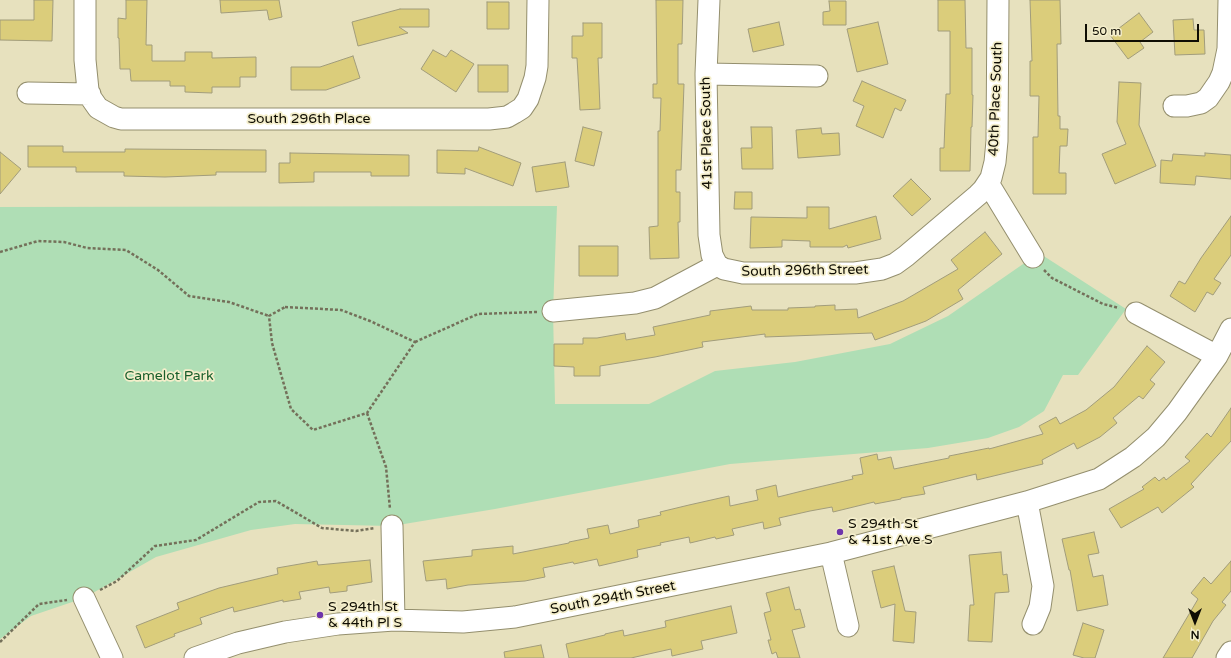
<!DOCTYPE html>
<html>
<head>
<meta charset="utf-8">
<style>
  body { margin:0 }
  #map { position:relative; width:1231px; height:658px; overflow:hidden; background:#e7e1be; font-family:"Varela Round",sans-serif }
  canvas { display:block }
  .north { position:absolute; left:1175px; top:602px; width:40px; height:40px; -webkit-text-stroke:3px #f4eecb; paint-order:stroke; rotate:180deg; font-size:11px; font-weight:700; line-height:16px; text-align:center; color:#0f0d03 }
  .north::after { content:''; display:block; margin:auto; width:14px; height:18px; background:#0f0d03; clip-path:polygon(50% 0,100% 100%,50% 72%,0 100%) }
  .scale { position:absolute; left:1085px; top:24px; width:114px; height:18px; box-sizing:border-box; border:2px solid #0f0d03; border-top:0; padding-left:5px; font-size:12px; line-height:14px; white-space:nowrap; color:#0f0d03; -webkit-text-stroke:3px #f4eecb; paint-order:stroke }
</style>
</head>
<body>
<div id="map">
<canvas width="1231" height="658"></canvas>
<div class="north">N</div>
<div class="scale">50 m</div>
</div>
<script>
const c = document.querySelector('canvas').getContext('2d');
c.lineJoin = 'round';
function fillPath(path, color) {
  c.fillStyle = color;
  c.fill(path, 'evenodd');
}
function poly(rows) {
  const path = new Path2D();
  for (const r of rows) {
    path.moveTo(r[0], r[1]);
    for (let i = 2; i < r.length; i += 2) path.lineTo(r[i], r[i + 1]);
  }
  return path;
}
function strokePath(path, color, width, dash) {
  c.strokeStyle = color;
  c.lineWidth = width;
  c.lineCap = dash ? 'butt' : 'round';
  c.setLineDash(dash || []);
  c.stroke(path);
}
function label(font, color, halo, rows, align = 'center') {
  c.font = font + ' "Varela Round",sans-serif';
  c.lineWidth = 3.5;
  c.setLineDash([]);
  c.textBaseline = 'middle';
  c.strokeStyle = halo;
  c.fillStyle = color;
  for (const [text, x, y, turn = 0] of rows) {
    c.save();
    c.translate(x, y);
    c.rotate((+turn || 0) * Math.PI / 180);
    c.textAlign = isNaN(turn) ? turn : align;
    if (halo) c.strokeText(text, 0, 0);
    c.fillText(text, 0, 0);
    c.restore();
  }
}
fillPath(poly([
  [557,206,553,311,555,404,649,404,715,371,795,362,890,344,948,316,1039,253,1126,309,1078,375,1063,375,1044,411,1019,427,988,438,928,448,730,464,495,509,392,526,295,524,251,530,156,557,84,598,31,616,0,639,0,207]
]), '#afdeb5');
const building = poly([
  [34,0,53,0,52,41,0,40,0,20,34,20,34,0],
  [126,0,147,0,146,45,152,45,152,61,185,61,185,52,212,52,212,58,256,57,256,77,240,77,240,87,212,87,212,93,185,92,185,86,170,86,170,81,131,81,130,69,120,69,119,38,118,38,118,18,126,19,126,0],
  [220,0,279,0,282,17,269,20,267,10,221,13,220,0],
  [656,0,683,0,682,44,678,44,678,84,684,84,681,170,676,170,676,192,680,192,680,222,678,222,679,258,650,259,649,227,658,226,658,131,660,131,661,98,653,98,653,84,657,84,656,0],
  [938,0,965,0,966,48,972,48,972,95,973,95,972,127,971,127,970,171,940,171,940,148,944,148,946,94,950,94,950,31,938,31,938,0],
  [1030,0,1060,0,1061,44,1057,44,1058,116,1060,116,1060,129,1068,129,1067,146,1060,146,1059,173,1066,173,1066,194,1033,194,1033,137,1038,137,1039,96,1030,96,1030,61,1032,61,1030,0],
  [829,1,846,1,846,25,823,25,823,12,830,11,829,1],
  [487,2,509,2,509,29,487,29,487,2],
  [400,9,429,9,429,27,399,27,408,33,358,46,352,22,400,9],
  [1139,13,1153,32,1140,42,1144,48,1128,59,1110,35,1139,13],
  [1193,19,1194,30,1204,30,1205,54,1175,55,1173,20,1193,19],
  [779,22,784,45,753,52,748,29,779,22],
  [878,22,888,64,857,72,847,29,878,22],
  [583,23,602,23,602,58,598,58,600,109,580,110,577,58,572,58,572,36,583,36,583,23],
  [433,50,446,57,451,50,474,64,456,92,421,69,433,50],
  [353,56,360,78,326,90,291,90,291,67,320,67,353,56],
  [478,65,508,65,508,92,478,92,478,65],
  [862,81,906,100,901,111,895,108,883,138,856,126,864,106,853,101,862,81],
  [1119,82,1141,83,1139,125,1156,166,1115,184,1102,154,1126,144,1117,122,1119,82],
  [583,127,602,132,594,166,575,161,583,127],
  [751,127,772,127,773,169,742,169,741,148,752,148,751,127],
  [821,128,822,134,839,133,840,155,798,158,796,130,821,128],
  [28,146,63,146,63,152,125,152,125,149,266,150,266,172,216,172,216,175,165,177,124,176,124,172,76,172,76,167,28,167,28,146],
  [479,147,521,163,513,186,465,168,465,174,437,173,437,150,478,151,479,147],
  [0,152,21,169,0,194,0,152],
  [290,153,409,155,409,176,371,176,371,172,314,172,314,182,279,183,279,163,290,163,290,153],
  [1205,153,1231,155,1231,179,1196,176,1195,185,1160,183,1161,160,1172,161,1173,154,1205,156,1205,153],
  [565,162,569,187,536,192,532,167,565,162],
  [911,179,931,199,912,216,893,196,911,179],
  [735,192,752,192,752,209,734,209,735,192],
  [807,207,829,207,829,229,876,216,881,239,848,248,847,245,843,247,810,247,810,241,782,240,782,247,750,248,751,217,807,218,807,207],
  [1231,216,1231,255,1214,279,1221,283,1213,295,1207,292,1195,312,1170,296,1179,281,1185,284,1201,258,1231,216],
  [985,232,1002,254,958,290,963,299,926,321,875,340,872,333,765,337,765,334,702,342,703,347,655,357,600,366,600,376,574,376,574,367,554,366,554,344,583,344,583,338,597,338,625,333,626,340,655,335,653,327,710,315,710,311,751,306,752,310,788,310,788,308,815,307,815,306,835,305,835,310,857,309,858,318,903,301,958,269,951,260,985,232],
  [579,246,618,246,618,276,579,276,579,246],
  [1147,346,1165,362,1150,380,1155,384,1143,399,1139,396,1113,418,1117,423,1100,437,1077,449,1074,443,1042,460,1043,464,977,480,976,474,923,487,925,494,901,498,901,499,875,504,874,502,833,512,832,507,810,511,779,518,781,525,764,529,763,522,732,529,734,535,716,539,715,537,690,543,689,537,660,543,661,545,637,550,638,557,599,566,597,559,574,564,573,562,543,568,545,577,525,581,468,585,447,589,446,579,426,581,423,561,472,556,472,550,513,546,513,554,569,543,569,542,589,538,587,529,608,525,610,534,639,527,638,520,661,515,660,512,689,505,729,496,730,506,758,500,756,490,776,485,778,497,806,490,853,479,852,476,863,474,860,458,877,454,878,460,891,457,894,469,949,458,949,456,989,448,989,449,1043,434,1039,426,1056,417,1060,424,1086,410,1114,387,1147,346],
  [1231,408,1231,441,1191,484,1194,487,1162,513,1158,507,1121,528,1109,509,1144,489,1142,487,1155,477,1159,481,1164,477,1166,480,1190,461,1185,457,1207,433,1211,437,1231,408],
  [1094,532,1099,553,1088,555,1093,577,1103,575,1108,605,1077,611,1070,570,1069,570,1062,539,1094,532],
  [1001,552,1003,575,1007,574,1009,592,995,593,992,642,968,641,970,605,974,605,969,555,1001,552],
  [370,560,372,582,347,586,347,591,330,593,329,587,299,592,301,599,283,602,283,600,234,612,233,607,200,618,202,624,174,634,175,636,145,648,136,626,179,609,177,603,219,588,278,574,277,568,317,561,318,565,370,560],
  [1231,561,1231,591,1222,602,1226,605,1213,621,1192,658,1163,658,1198,599,1191,593,1204,577,1211,584,1231,561],
  [894,566,905,611,916,612,914,643,893,641,895,604,881,608,872,571,894,566],
  [789,587,795,610,800,609,805,627,792,630,800,658,778,658,776,652,772,654,768,640,771,640,764,613,771,611,766,593,789,587],
  [731,606,737,633,701,641,703,649,672,656,671,649,631,658,569,658,566,644,605,635,605,634,623,630,624,636,666,627,665,621,731,606],
  [1083,623,1104,630,1095,658,1084,658,1073,655,1083,623],
  [541,645,544,658,505,658,504,652,541,645]
]);
fillPath(building, '#dbcd7b');
strokePath(building, '#a19c7b', 1);
const minor = poly([
  [85,0,85,60,88,90,91,98,98,108,114,117,121,119,489,119,507,117,514,113,522,108,528,99,535,78,537,66,538,0],
  [709,0,706,74,709,235,712,255,717,265],
  [706,74,817,76],
  [28,93,90,94],
  [1174,106,1187,106,1201,103,1208,98,1219,82,1223,73,1228,49,1229,0],
  [988,183,1033,257],
  [553,311,635,303,655,298,717,265,724,269,743,273,855,273,882,269,895,264,906,256,978,195,983,190,991,178,995,162,997,141,998,0],
  [1136,313,1217,356],
  [1027,502,1043,586,1040,607,1033,624],
  [392,526,394,620],
  [831,553,848,626],
  [84,598,112,658],
  [195,658,238,643,285,632,338,624,394,620,463,622,515,617,831,553,1027,502,1099,479,1133,457,1156,437,1177,412,1217,356,1231,329],
  [1227,658,1231,652]
]);
strokePath(minor, '#948f6e', 23);
strokePath(poly([
  [0,252,38,241,64,242,87,248,126,250,158,270,189,296,229,302,269,316],
  [1044,270,1052,278,1103,304,1119,308],
  [285,307,341,310,370,321,415,342,367,413,313,430,291,409,272,343,269,316,285,307],
  [415,342,478,314,537,312],
  [367,413,386,467,390,509],
  [100,590,117,581,155,546,196,540,259,502,276,501,322,528,356,531,375,528],
  [0,642,39,604,67,600]
]), '#74705a', 2.5, [3, 2]);
strokePath(minor, '#fff', 21);
for (const [x, y, r, color] of [
  [840,532,4,"#6e35ab"],
  [320,615,4,"#6e35ab"]
]) {
  const dot = new Path2D();
  dot.arc(x, y, r, 0, 2 * Math.PI);
  c.fillStyle = color;
  c.fill(dot);
  strokePath(dot, '#f4eecb', 1.5);
}
label('14px', '#0f0d03', '#f4eecb', [
  ["40th Place South",996,99,-88],
  ["South 296th Place",309,119],
  ["41st Place South",707,133,-91],
  ["South 296th Street",805,271,-1],
  ["South 294th Street",613,598,-11]
]);
label('14px', '#185e2b', '#f4eecb', [
  ["Camelot Park",169,376]
]);
label('14px', '#0f0d03', '#f4eecb', [
  ["S 294th St",848,524],
  ["& 41st Ave S",848,540],
  ["S 294th St",328,607],
  ["& 44th Pl S",328,623]
], 'left');
</script>
</body>
</html>
